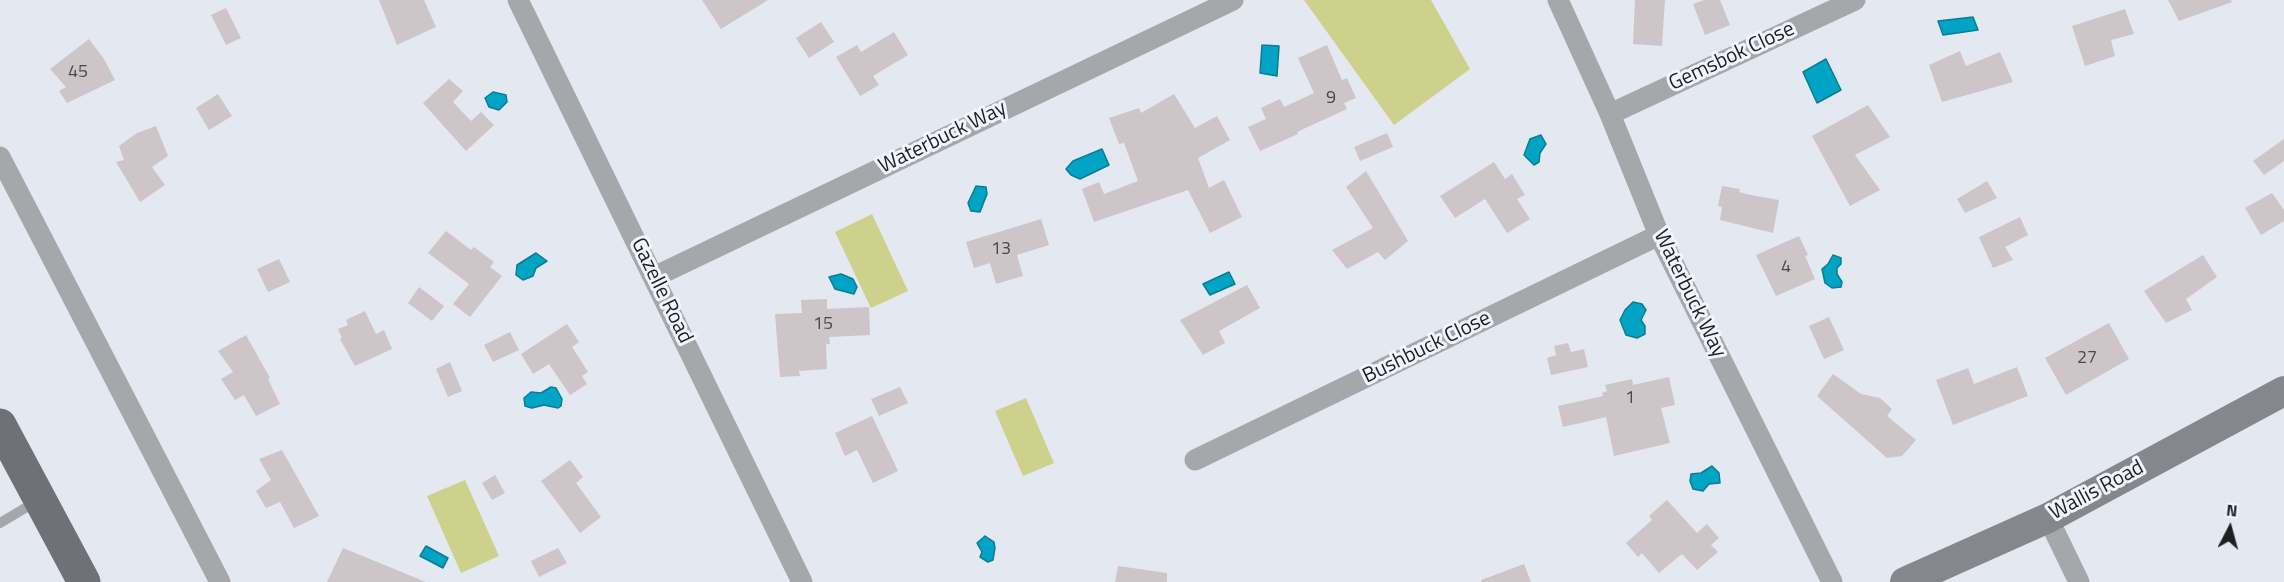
<!DOCTYPE html>
<html>
<head>
<meta charset="utf-8">
<style>
  body { margin:0 }
  #map { position:relative; width:2284px; height:582px; overflow:hidden; background:#e4e8f0; font-family:"Titillium Web",sans-serif }
  canvas { display:block }
  .north { position:absolute; left:2200px; top:498px; width:60px; height:60px; -webkit-text-stroke:4px #f1f5fd; paint-order:stroke; rotate:6deg; font-size:16px; font-weight:700; line-height:24px; text-align:center; color:#1e1f22 }
  .north::after { content:''; display:block; margin:auto; width:21px; height:27px; background:#1e1f22; clip-path:polygon(50% 0,100% 100%,50% 72%,0 100%) }
</style>
</head>
<body>
<div id="map">
<canvas width="2284" height="582"></canvas>
<div class="north">N</div>
</div>
<script>
const c = document.querySelector('canvas').getContext('2d');
c.lineJoin = 'round';
function fillPath(path, color) {
  c.fillStyle = color;
  c.fill(path, 'evenodd');
}
function poly(rows) {
  const path = new Path2D();
  for (const r of rows) {
    path.moveTo(r[0], r[1]);
    for (let i = 2; i < r.length; i += 2) path.lineTo(r[i], r[i + 1]);
  }
  return path;
}
function strokePath(path, color, width, dash) {
  c.strokeStyle = color;
  c.lineWidth = width;
  c.lineCap = dash ? 'butt' : 'round';
  c.setLineDash(dash || []);
  c.stroke(path);
}
function label(font, color, halo, rows, align = 'center') {
  c.font = font + ' "Titillium Web",sans-serif';
  c.lineWidth = 6;
  c.setLineDash([]);
  c.textBaseline = 'middle';
  c.strokeStyle = halo;
  c.fillStyle = color;
  for (const [text, x, y, turn = 0] of rows) {
    c.save();
    c.translate(x, y);
    c.rotate((+turn || 0) * Math.PI / 180);
    c.textAlign = isNaN(turn) ? turn : align;
    if (halo) c.strokeText(text, 0, 0);
    c.fillText(text, 0, 0);
    c.restore();
  }
}
fillPath(poly([
  [1304,0,1431,0,1470,69,1394,125],
  [872,214,908,291,871,308,835,232],
  [1026,398,1054,463,1023,476,995,411],
  [465,480,499,556,461,573,427,496]
]), '#ced18b');
const water = poly([
  [1973,17,1978,30,1943,35,1938,21,1973,17],
  [1262,45,1279,46,1277,76,1260,73,1262,45],
  [1826,59,1841,90,1817,103,1803,72,1826,59],
  [493,92,506,95,507,102,499,110,489,107,485,98,493,92],
  [1541,135,1546,144,1540,153,1539,162,1534,165,1524,155,1530,139,1541,135],
  [1102,149,1109,165,1080,179,1071,175,1066,169,1073,161,1102,149],
  [976,186,986,187,987,194,980,212,971,211,968,203,976,186],
  [536,253,547,261,536,268,533,276,523,280,516,275,517,265,536,253],
  [1833,255,1841,258,1841,264,1837,268,1837,274,1842,282,1841,287,1832,288,1825,283,1822,269,1828,264,1833,255],
  [1229,272,1235,284,1210,295,1203,284,1229,272],
  [841,274,853,279,857,287,854,294,835,289,829,277,841,274],
  [1633,302,1642,304,1646,310,1641,320,1645,326,1645,334,1637,338,1626,335,1620,320,1625,310,1633,302],
  [551,387,556,388,562,399,561,406,558,408,544,405,532,408,525,406,524,398,531,392,541,393,551,387],
  [1712,466,1719,473,1720,483,1709,484,1703,491,1693,489,1690,481,1691,474,1701,473,1712,466],
  [985,536,994,542,995,548,993,560,988,562,980,557,982,552,977,543,985,536],
  [426,546,448,558,443,568,420,556,426,546]
]);
fillPath(water, '#01a4c4');
strokePath(water, '#0a7c93', 1.5);
fillPath(poly([
  [379,0,424,0,436,27,397,45],
  [702,0,768,0,721,29],
  [1635,0,1665,0,1662,46,1633,44],
  [1704,0,1720,0,1730,25,1705,35,1693,4],
  [2168,0,2231,0,2232,2,2179,21],
  [226,8,241,38,226,45,211,15],
  [2125,9,2134,34,2111,40,2115,56,2085,66,2072,26],
  [821,22,834,42,809,58,796,38],
  [894,32,908,55,873,76,879,85,860,96,836,57,857,45,861,52],
  [89,39,104,59,115,80,67,103,59,91,66,87,50,69],
  [1327,45,1342,80,1347,78,1356,98,1344,103,1347,109,1297,132,1298,134,1260,151,1248,127,1266,119,1261,108,1280,99,1284,107,1314,93,1298,58],
  [1960,51,1966,66,2000,52,2013,82,1942,102,1929,65],
  [449,79,463,91,453,102,471,121,481,112,494,125,466,151,423,103],
  [218,94,232,116,209,130,196,108],
  [1174,94,1195,128,1217,116,1230,140,1198,158,1209,188,1224,180,1242,217,1210,233,1188,190,1094,222,1082,189,1099,182,1104,194,1138,181,1124,143,1119,144,1109,118,1139,108,1141,113],
  [1868,105,1890,137,1855,155,1880,190,1850,206,1812,136],
  [156,126,168,156,152,167,165,185,140,202,116,162,124,160,119,146,137,133],
  [1387,133,1393,147,1360,161,1354,147],
  [2284,139,2284,161,2264,175,2253,161],
  [1494,162,1505,179,1512,174,1525,195,1517,199,1530,219,1507,233,1485,199,1455,218,1440,196],
  [1366,171,1408,241,1385,260,1378,252,1347,269,1332,250,1373,228,1346,187],
  [1987,181,1997,198,1965,213,1957,199],
  [1722,186,1740,189,1739,192,1751,195,1779,200,1773,233,1720,220,1722,207,1718,206],
  [2272,193,2284,210,2284,221,2261,235,2245,208],
  [2020,217,2028,235,2005,247,2013,260,1993,268,1979,237],
  [1041,219,1049,245,1017,255,1023,276,996,284,990,263,974,268,966,242],
  [446,231,471,250,474,247,494,262,490,267,502,276,470,317,453,304,469,284,428,253],
  [1799,236,1808,255,1805,256,1815,279,1776,296,1756,255],
  [2203,255,2217,277,2186,299,2192,310,2166,323,2144,291],
  [279,259,290,282,268,292,257,269],
  [1247,285,1260,308,1219,331,1225,343,1203,355,1180,320],
  [419,287,444,306,432,321,408,303],
  [827,299,827,309,869,307,870,335,829,337,830,344,826,344,827,369,799,371,800,376,780,377,775,314,802,313,801,300],
  [365,311,376,334,384,330,392,349,355,366,340,339,342,338,338,329,348,325,346,320],
  [1829,317,1844,350,1824,359,1809,326],
  [2109,323,2129,359,2066,395,2045,358],
  [567,324,579,342,572,347,588,372,582,376,587,384,570,395,549,364,533,374,521,354],
  [510,332,519,350,493,362,484,345],
  [246,335,270,378,268,379,280,404,256,416,244,395,235,400,221,379,233,372,218,351],
  [1568,343,1571,352,1584,349,1588,367,1551,375,1547,358,1556,355,1554,346],
  [450,362,462,391,448,397,436,369],
  [2017,367,2028,396,1953,425,1936,380,1968,368,1974,384],
  [1833,374,1861,394,1880,398,1892,409,1887,416,1916,440,1902,456,1887,458,1817,396],
  [1669,377,1675,405,1661,408,1670,443,1614,456,1606,417,1563,427,1558,406,1603,396,1602,393,1607,391,1605,385,1632,379,1633,385],
  [900,387,908,403,879,416,871,399],
  [872,416,898,471,873,483,857,450,845,456,835,433],
  [282,450,319,516,294,528,280,502,266,508,256,491,271,480,259,459],
  [570,460,583,477,576,483,601,517,580,533,541,481],
  [495,475,505,493,492,500,482,483],
  [1667,500,1697,533,1707,524,1719,538,1711,545,1718,552,1697,570,1682,554,1659,573,1642,553,1638,557,1626,543,1652,520,1649,516],
  [343,548,426,582,327,582],
  [558,548,567,563,539,577,531,561],
  [1524,564,1531,582,1481,582,1481,580],
  [1118,566,1167,573,1167,582,1115,582]
]), '#cec5c8');
strokePath(poly([
  [0,523,37,501]
]), '#a6a7aa', 10);
strokePath(poly([
  [518,0,802,582],
  [1558,0,1610,114,1659,235,1832,582],
  [1610,114,1855,0],
  [0,157,220,582],
  [654,277,1233,0],
  [1195,460,1659,235],
  [2048,518,2079,582]
]), '#a6a7aa', 21);
strokePath(poly([
  [1905,582,2048,518,2284,391]
]), '#86878c', 30);
strokePath(poly([
  [0,425,84,582]
]), '#6f7177', 33);
label('18px', '#4a484c', null, [
  ["45",78,73],
  ["9",1331,99],
  ["13",1001,250],
  ["4",1786,268],
  ["15",823,325],
  ["27",2087,359],
  ["1",1630,399]
]);
label('21px', '#1e1f22', '#f1f5fd', [
  ["Gemsbok Close",1732,57,-25],
  ["Waterbuck Way",943,138,-26],
  ["Gazelle Road",661,291,64],
  ["Waterbuck Way",1689,294,64],
  ["Bushbuck Close",1427,348,-26],
  ["Wallis Road",2097,491,-28]
]);
</script>
</body>
</html>
